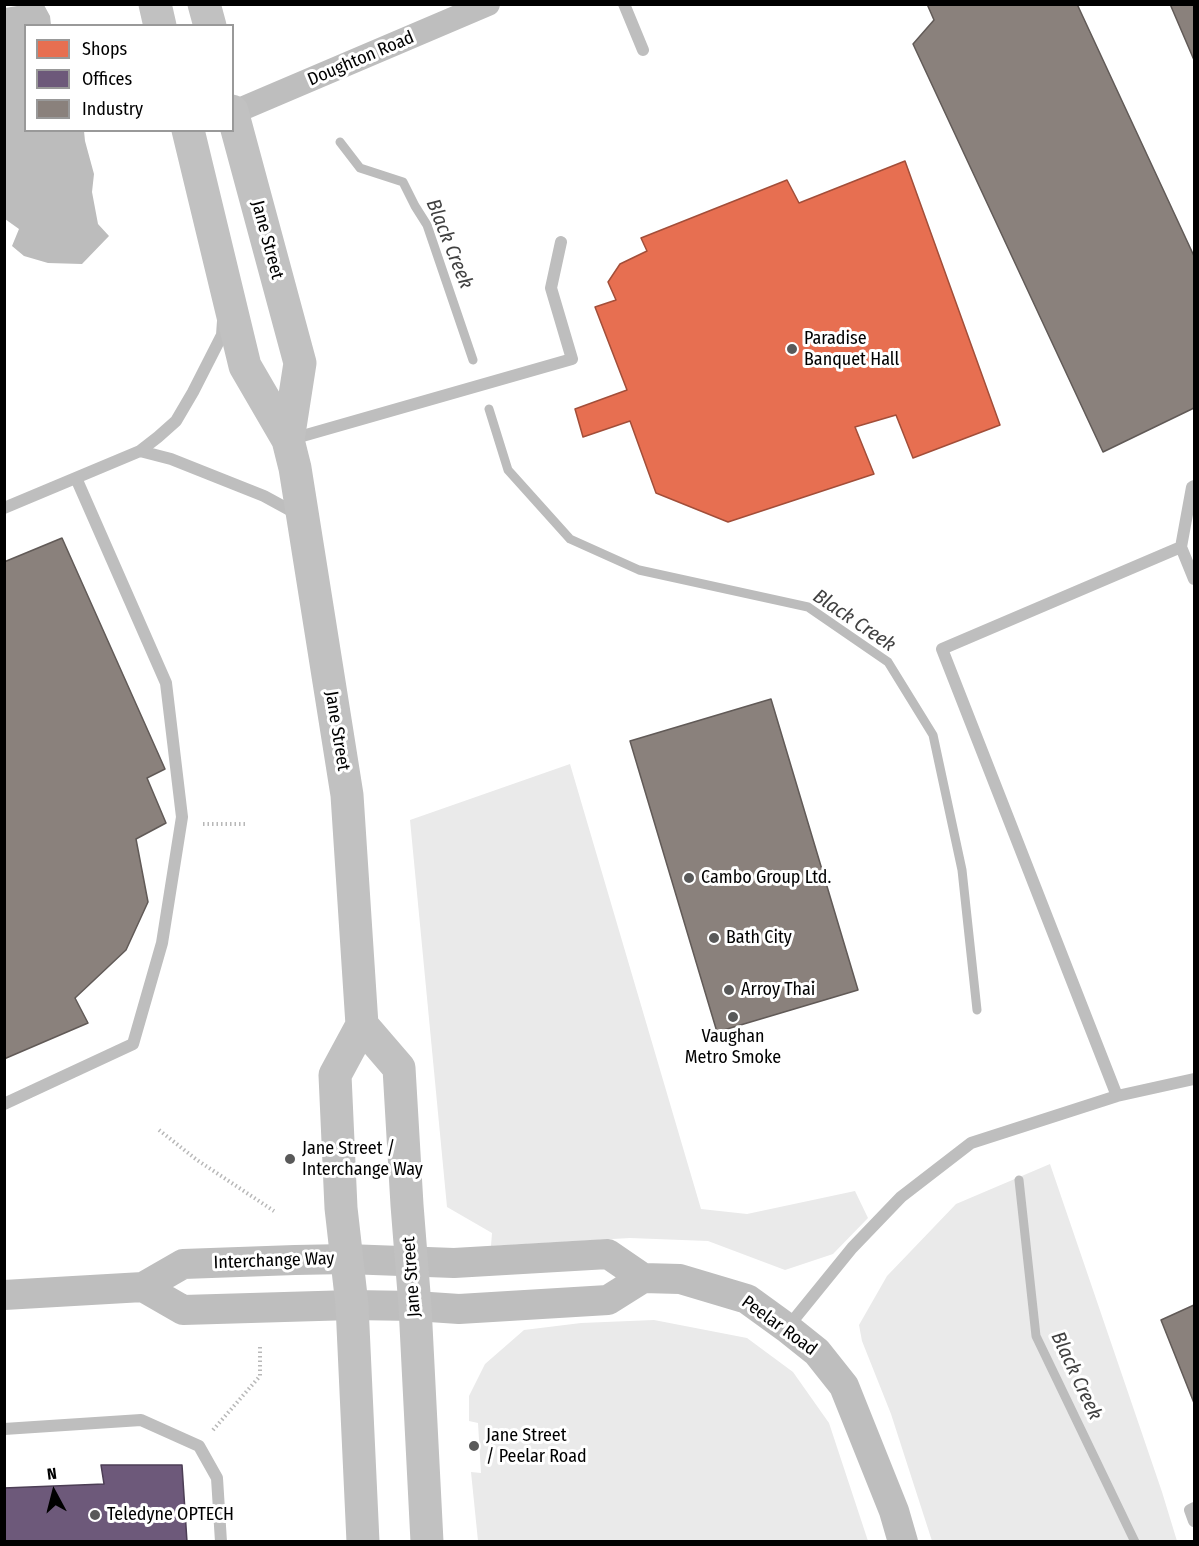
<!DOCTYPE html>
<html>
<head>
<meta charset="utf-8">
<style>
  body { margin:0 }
  #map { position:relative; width:1199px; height:1546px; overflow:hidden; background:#fff; font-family:"Fira Sans Condensed",sans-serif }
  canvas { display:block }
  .frame { position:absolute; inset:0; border:6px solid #000; pointer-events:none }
  .legend { position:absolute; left:24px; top:24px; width:210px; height:108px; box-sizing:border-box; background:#fff; border:2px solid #999; margin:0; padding:8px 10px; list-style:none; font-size:18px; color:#000 }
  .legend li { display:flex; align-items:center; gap:12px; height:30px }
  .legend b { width:30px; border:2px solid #999 }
  .north { position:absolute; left:24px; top:1462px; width:60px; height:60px; -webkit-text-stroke:4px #fff; paint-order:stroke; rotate:353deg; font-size:16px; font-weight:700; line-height:24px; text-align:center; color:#000 }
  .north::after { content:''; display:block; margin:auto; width:21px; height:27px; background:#000; clip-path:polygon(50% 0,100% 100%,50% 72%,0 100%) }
</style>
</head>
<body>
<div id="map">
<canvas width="1199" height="1546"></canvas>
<div class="frame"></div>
<ul class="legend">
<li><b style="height:16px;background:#e76f51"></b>Shops</li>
<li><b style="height:16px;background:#6d597a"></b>Offices</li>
<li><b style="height:16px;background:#8a817c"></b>Industry</li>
</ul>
<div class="north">N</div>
</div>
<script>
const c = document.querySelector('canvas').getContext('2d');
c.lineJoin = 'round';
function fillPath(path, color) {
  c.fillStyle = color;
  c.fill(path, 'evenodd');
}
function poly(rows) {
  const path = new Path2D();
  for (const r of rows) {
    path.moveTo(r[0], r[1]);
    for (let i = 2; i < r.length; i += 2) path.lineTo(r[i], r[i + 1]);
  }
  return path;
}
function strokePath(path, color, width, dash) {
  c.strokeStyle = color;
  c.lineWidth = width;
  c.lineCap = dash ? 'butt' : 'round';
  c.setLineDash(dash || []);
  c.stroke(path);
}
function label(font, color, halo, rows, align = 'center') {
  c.font = font + ' "Fira Sans Condensed",sans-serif';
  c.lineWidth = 6;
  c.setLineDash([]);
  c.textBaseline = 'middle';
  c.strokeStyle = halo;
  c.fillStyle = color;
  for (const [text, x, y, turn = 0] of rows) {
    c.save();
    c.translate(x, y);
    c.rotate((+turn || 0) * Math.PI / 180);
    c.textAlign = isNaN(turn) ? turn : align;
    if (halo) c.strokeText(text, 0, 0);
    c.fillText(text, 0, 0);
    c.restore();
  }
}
fillPath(poly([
  [570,764,701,1209,747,1214,855,1191,868,1218,833,1254,785,1270,708,1241,630,1238,491,1246,492,1233,447,1207,410,820],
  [1050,1164,1162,1492,1177,1541,932,1541,891,1414,862,1341,859,1325,887,1276,956,1204],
  [654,1320,747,1338,793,1372,829,1423,868,1541,478,1541,471,1472,481,1473,478,1423,469,1421,469,1396,485,1364,524,1330,581,1323]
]), '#eaeaea');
fillPath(poly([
  [29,4,44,5,50,16,51,25,26,26,26,130,84,131,85,141,94,174,92,192,98,224,109,236,82,264,48,263,24,256,12,246,19,229,5,219,5,8]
]), '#bcbcbc');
const shops = poly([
  [905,161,1000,425,913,458,896,415,855,427,874,474,728,522,656,493,630,421,583,437,575,409,627,390,595,307,616,300,608,282,620,264,647,251,641,238,787,180,799,203,905,161]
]);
fillPath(shops, '#e76f51');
strokePath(shops, '#a24e39', 1.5);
const offices = poly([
  [101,1465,182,1465,187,1542,4,1542,4,1488,104,1484,101,1465]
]);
fillPath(offices, '#6d597a');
strokePath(offices, '#4c3e55', 1.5);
const industry = poly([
  [927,4,1077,4,1194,256,1194,408,1103,452,913,44,934,20,927,4],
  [1170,4,1194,4,1194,60,1170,4],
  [62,538,165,769,147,778,166,823,136,839,148,902,126,950,75,998,88,1023,4,1059,4,562,62,538],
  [771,699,858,990,717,1032,630,741,771,699],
  [1194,1305,1194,1403,1161,1320,1194,1305]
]);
fillPath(industry, '#8a817c');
strokePath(industry, '#615a57', 1.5);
strokePath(poly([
  [340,142,360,168,403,182,415,206,427,225,473,360],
  [489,409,508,470,570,539,639,570,808,607,888,662,933,735,962,870,977,1010],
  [1019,1180,1036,1336,1135,1542]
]), '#bcbcbc', 9);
strokePath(poly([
  [203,824,246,824],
  [159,1130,197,1160,274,1211],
  [213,1430,260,1376,260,1345]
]), '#b8b8b8', 4, [1.5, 3]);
strokePath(poly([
  [624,4,643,50],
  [292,439,572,359,551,288,561,242],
  [140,451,171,459,264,496,297,514],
  [4,508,140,451,158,437,176,421,193,392,222,335,223,321],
  [1181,547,1192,487,1194,486],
  [1117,1096,942,649,1181,547,1194,579],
  [4,1104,133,1044,162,943,182,817,166,683,76,478],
  [787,1328,852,1248,901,1197,971,1143,1117,1096,1194,1079],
  [4,1429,141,1420,199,1446,217,1478,221,1542],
  [1194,1508,1190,1510,1194,1521]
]), '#bebebe', 12);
strokePath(poly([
  [232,113,488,4]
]), '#bebebe', 24);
strokePath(poly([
  [143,1287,183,1310,352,1305,415,1306,459,1309,608,1300,643,1278,680,1279,747,1299,787,1328,817,1352,844,1386,894,1511,903,1542],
  [4,1295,143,1287,183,1264,295,1260,347,1259,454,1263,608,1254,643,1278]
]), '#bebebe', 30);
strokePath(poly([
  [155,4,160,26],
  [204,4,210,26],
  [232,111,300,363,288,440],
  [188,130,245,366,288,440,295,468,347,795,362,1025,335,1075,341,1208,352,1305,363,1542],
  [362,1025,399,1068,407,1205,415,1306,427,1542]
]), '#c1c1c1', 33);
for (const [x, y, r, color] of [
  [792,349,6,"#595959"],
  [689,878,6,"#595959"],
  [714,938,6,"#595959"],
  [729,990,6,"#595959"],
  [733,1017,6,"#595959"],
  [290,1159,6,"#595959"],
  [474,1446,6,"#595959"],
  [95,1515,6,"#595959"]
]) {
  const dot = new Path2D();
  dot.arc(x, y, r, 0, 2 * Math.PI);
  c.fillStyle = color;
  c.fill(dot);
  strokePath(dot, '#fff', 2);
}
label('18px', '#000', '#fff', [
  ["Doughton Road",361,59,-23],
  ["Jane Street",267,240,75],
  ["Jane Street",337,731,81],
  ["Interchange Way",274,1261,-2],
  ["Jane Street",412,1277,-94],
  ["Peelar Road",779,1326,36]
]);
label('18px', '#000', '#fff', [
  ["Paradise",804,339],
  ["Banquet Hall",804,360],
  ["Cambo Group Ltd.",701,878],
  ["Bath City",726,938],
  ["Arroy Thai",741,990],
  ["Vaughan",733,1037,"center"],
  ["Metro Smoke",733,1058,"center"],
  ["Jane Street /",302,1149],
  ["Interchange Way",302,1170],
  ["Jane Street",486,1436],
  ["/ Peelar Road",486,1457],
  ["Teledyne OPTECH",107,1515]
], 'left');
label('italic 20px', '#404040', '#fff', [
  ["Black Creek",449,244,68],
  ["Black Creek",854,621,34],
  ["Black Creek",1076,1376,65]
]);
</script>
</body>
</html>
